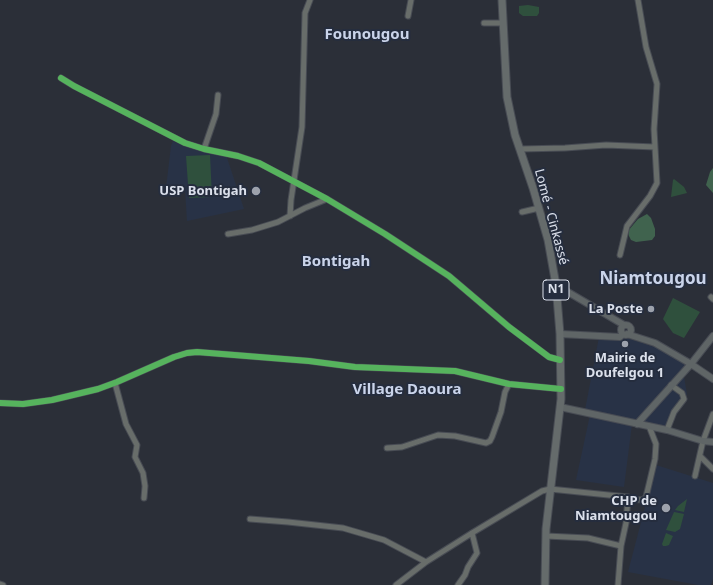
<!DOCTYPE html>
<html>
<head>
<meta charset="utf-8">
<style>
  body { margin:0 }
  canvas { display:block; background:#2b2f38 }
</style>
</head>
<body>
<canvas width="713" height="585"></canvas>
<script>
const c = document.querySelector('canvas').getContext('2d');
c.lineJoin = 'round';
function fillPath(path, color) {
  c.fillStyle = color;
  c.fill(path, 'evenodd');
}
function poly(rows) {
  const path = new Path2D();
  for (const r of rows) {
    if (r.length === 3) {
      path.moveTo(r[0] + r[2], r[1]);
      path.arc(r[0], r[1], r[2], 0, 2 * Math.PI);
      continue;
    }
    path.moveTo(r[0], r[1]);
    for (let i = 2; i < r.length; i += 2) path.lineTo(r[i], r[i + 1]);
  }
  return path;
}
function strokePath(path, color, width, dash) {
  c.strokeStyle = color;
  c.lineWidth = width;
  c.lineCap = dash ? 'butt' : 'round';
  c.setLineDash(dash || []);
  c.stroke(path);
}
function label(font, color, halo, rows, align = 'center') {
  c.font = font + ' "Noto Sans",sans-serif';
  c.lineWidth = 4;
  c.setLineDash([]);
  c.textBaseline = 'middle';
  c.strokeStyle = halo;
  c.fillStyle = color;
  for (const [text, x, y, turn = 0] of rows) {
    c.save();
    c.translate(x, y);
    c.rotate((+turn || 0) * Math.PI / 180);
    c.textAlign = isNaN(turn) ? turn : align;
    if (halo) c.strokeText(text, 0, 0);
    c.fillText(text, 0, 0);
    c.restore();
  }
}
fillPath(poly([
  [173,141,186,146,226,155,244,209,187,221,185,189,166,188,171,146],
  [621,336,658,348,686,363,683,371,687,394,670,427,585,410,599,337],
  [590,415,632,424,624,487,576,480],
  [656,465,713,483,713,579,711,585,698,585,628,572]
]), '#283246');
fillPath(poly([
  [528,5,539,7,539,13,537,16,523,16,519,13,519,6],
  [210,155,212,197,189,198,186,156],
  [674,179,684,187,687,193,671,197,673,180],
  [673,298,700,312,684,338,673,333,663,319],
  [687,499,684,512,675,510,678,506],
  [674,512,684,514,680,529,675,532,666,530],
  [666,533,673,536,669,545,666,546,663,546,662,544]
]), '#2f503d');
fillPath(poly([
  [713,168,713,193,706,185,710,172],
  [647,214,651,218,655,229,655,236,652,240,636,242,631,240,629,236,628,231,638,219]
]), '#40634e');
const minor = poly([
  [408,16,411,0],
  [484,23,503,23],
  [61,78,74,86,185,143,204,149,238,156,259,163,327,199,385,234,449,276,509,327,549,357,560,360],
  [204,149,216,114,218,95],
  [520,149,565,148,606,145,655,147],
  [522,212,539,208],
  [290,216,291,200,302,127,305,13,310,0],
  [228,234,252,230,278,222,305,208,327,199],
  [620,255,627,226,650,196,657,183,654,129,657,84,646,47,638,0],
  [711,297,713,299],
  [115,383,126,424,137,445,135,457,143,473,145,486,144,498],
  [0,403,23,404,52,400,98,389,117,382,174,357,187,353,197,352,309,361,355,367,455,371,509,384,561,389],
  [667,430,674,412,684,399,682,393,671,385],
  [387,448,402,447,438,435,455,436,486,443,490,441,492,437,501,412,505,392,509,384],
  [700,456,713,469],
  [695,476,703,441,713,414],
  [628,499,643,500,646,497,655,459,656,444,649,426],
  [250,519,288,522,343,528,384,540,426,562],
  [546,536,588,538,621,546],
  [0,584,3,585],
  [396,585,426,562,472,533,542,491,550,489,628,497,626,523,621,546,618,585],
  [458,585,465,575,468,567,477,553,472,533]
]);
const major = poly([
  [556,285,624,325],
  [626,330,5],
  [560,334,620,337,623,334],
  [627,334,655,343,691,364,713,379],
  [560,407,667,430,703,441,713,442],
  [637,424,691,364,713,336]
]);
const highway = poly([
  [502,0,507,97,515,135,533,188,548,240,556,285,560,334,561,399,546,529,545,585]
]);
strokePath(minor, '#484c54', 7);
strokePath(major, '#484c54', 8);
strokePath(highway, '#484c54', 9);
strokePath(minor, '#686d6a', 5);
strokePath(major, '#5f6566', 6);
strokePath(highway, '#656b6b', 7);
strokePath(poly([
  [61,78,74,86,185,143,204,149,238,156,259,163,327,199,385,234,449,276,509,327,549,357,560,360],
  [0,403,23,404,52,400,98,389,117,382,174,357,187,353,197,352,309,361,355,367,455,371,509,384,561,389]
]), '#56b35d', 6);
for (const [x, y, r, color] of [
  [256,191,5,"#9da2ac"],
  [651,309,4,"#9da2ac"],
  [625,344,4,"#9da2ac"],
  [666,508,5,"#9da2ac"]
]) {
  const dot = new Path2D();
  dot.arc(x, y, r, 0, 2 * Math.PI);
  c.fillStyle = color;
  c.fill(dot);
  strokePath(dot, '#252d3e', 1.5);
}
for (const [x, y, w] of [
  [556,290,26]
]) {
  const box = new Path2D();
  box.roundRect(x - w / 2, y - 10, w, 20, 3);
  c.fillStyle = '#252d3e';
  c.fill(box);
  strokePath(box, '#dbe0eb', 1);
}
label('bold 12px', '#dbe0eb', null, [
  ["N1",556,290]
]);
label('bold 13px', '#dbe0eb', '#252d3e', [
  ["USP Bontigah",247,191],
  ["La Poste",643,309],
  ["Mairie de",625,358,"center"],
  ["Doufelgou 1",625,373,"center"],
  ["CHP de",657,501],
  ["Niamtougou",657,516]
], 'right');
label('13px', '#dbe0eb', '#252d3e', [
  ["Lomé - Cinkassé",551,217,75]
]);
label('bold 15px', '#cad4ea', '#252d3e', [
  ["Founougou",367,35],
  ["Bontigah",336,262],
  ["Village Daoura",407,390]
]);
label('bold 17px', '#cad4ea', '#252d3e', [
  ["Niamtougou",653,279]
]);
</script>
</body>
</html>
